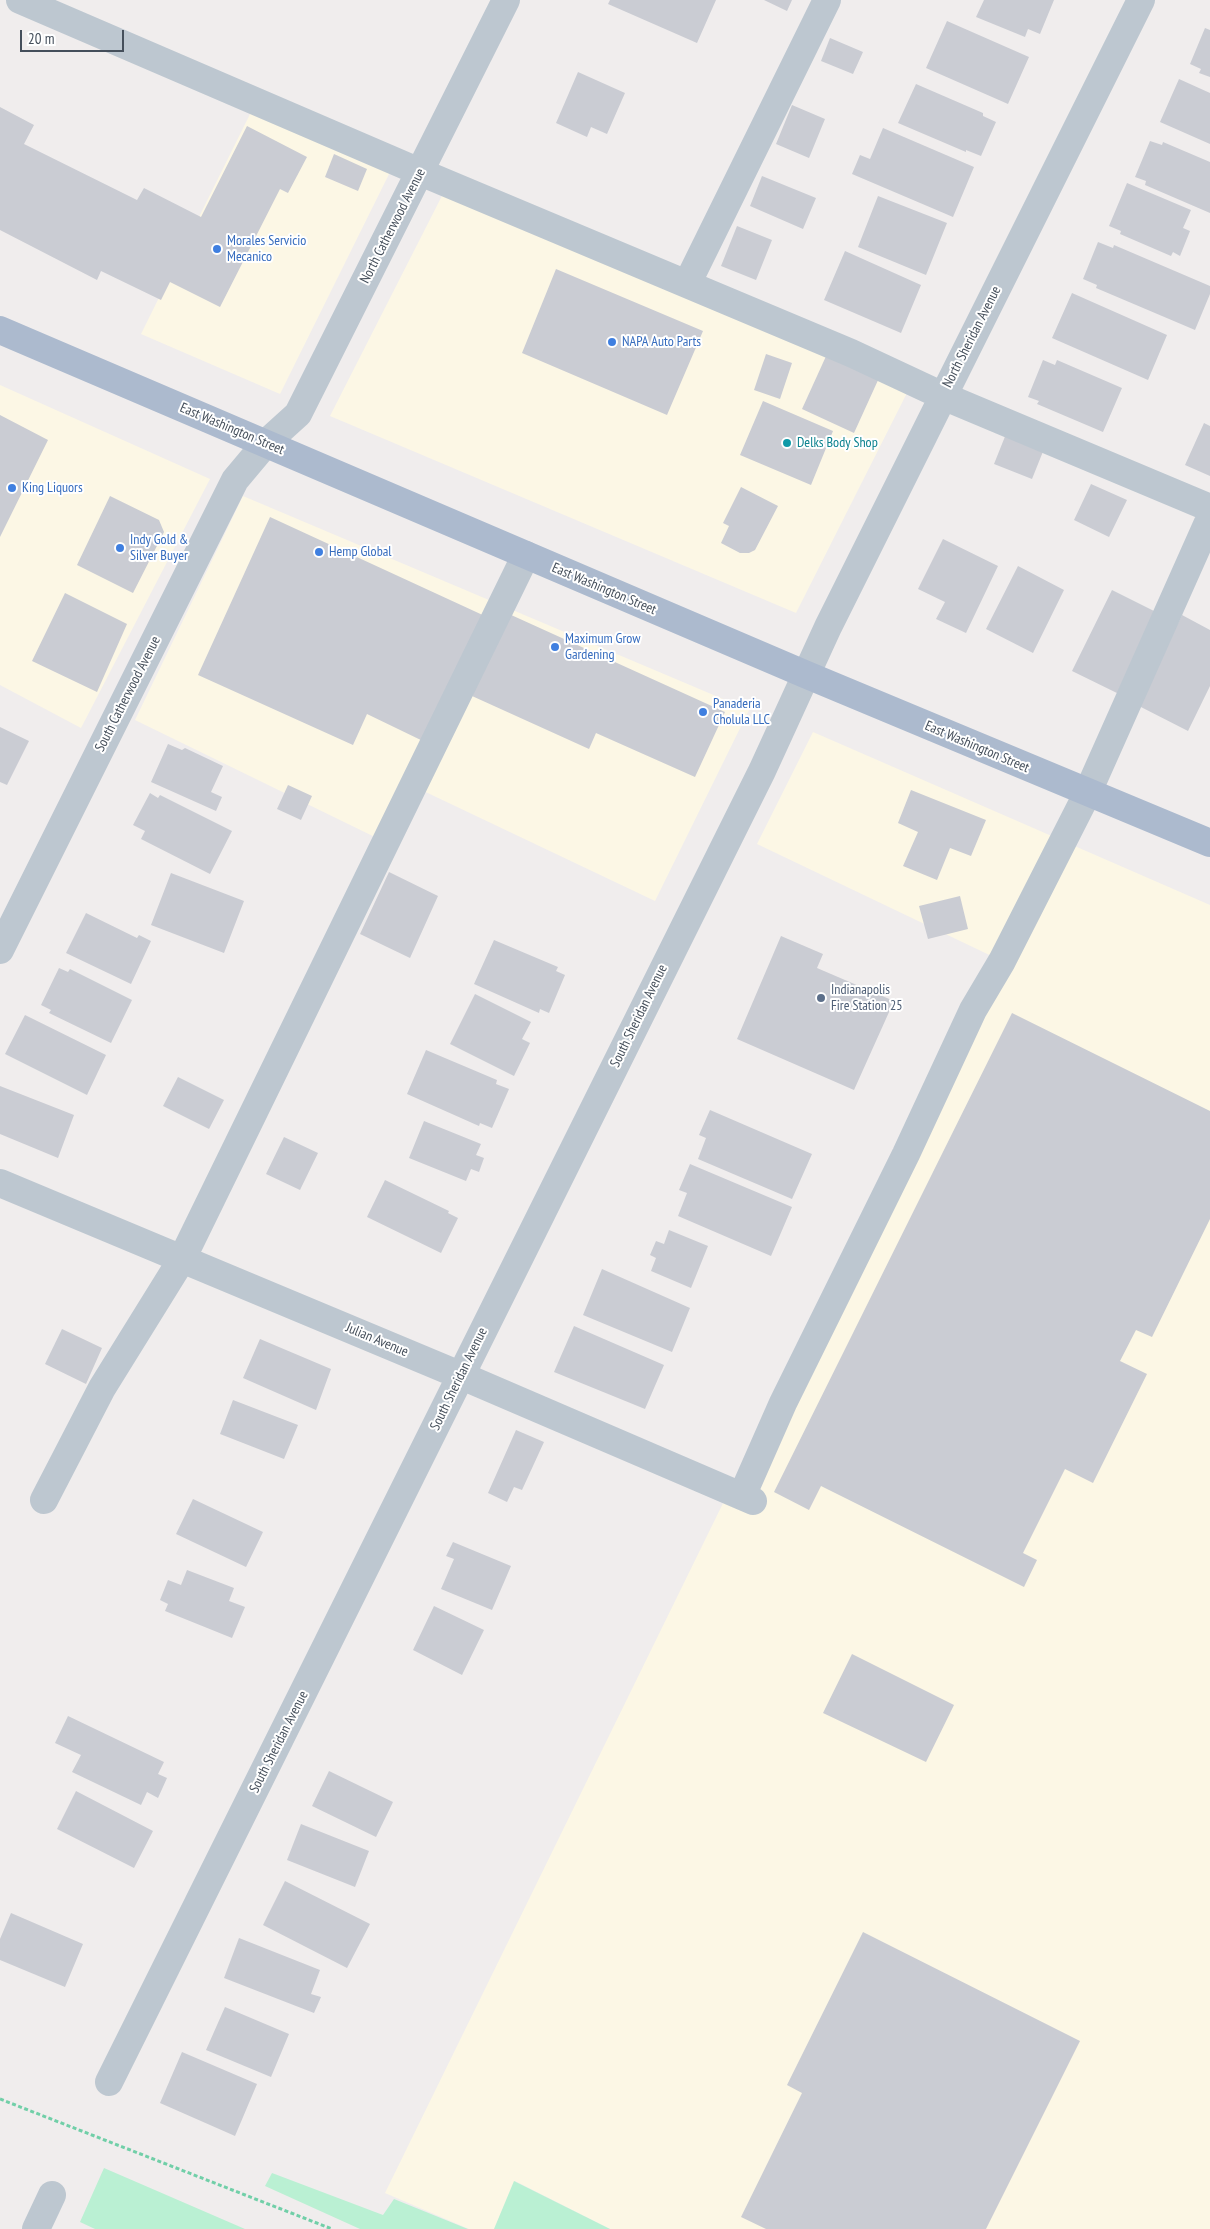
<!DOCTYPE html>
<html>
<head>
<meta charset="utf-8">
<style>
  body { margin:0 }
  #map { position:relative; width:1210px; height:2229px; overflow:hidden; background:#f0eded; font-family:"PT Sans Narrow",sans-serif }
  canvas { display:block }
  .scale { position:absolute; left:20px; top:30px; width:104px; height:22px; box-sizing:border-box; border:2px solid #454f5b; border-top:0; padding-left:6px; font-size:15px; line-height:18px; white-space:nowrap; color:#454f5b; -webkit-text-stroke:4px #fff; paint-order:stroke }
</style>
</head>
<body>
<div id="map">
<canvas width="1210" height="2229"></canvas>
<div class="scale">20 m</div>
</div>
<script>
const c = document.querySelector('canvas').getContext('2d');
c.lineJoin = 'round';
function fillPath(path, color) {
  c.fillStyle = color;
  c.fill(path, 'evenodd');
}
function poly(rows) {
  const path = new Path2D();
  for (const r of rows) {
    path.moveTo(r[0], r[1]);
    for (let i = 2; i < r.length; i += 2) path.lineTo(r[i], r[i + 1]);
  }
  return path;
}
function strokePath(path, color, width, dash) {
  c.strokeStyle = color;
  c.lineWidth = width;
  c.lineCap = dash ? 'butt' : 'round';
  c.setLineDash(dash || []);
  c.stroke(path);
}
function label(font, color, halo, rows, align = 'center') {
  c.font = font + ' "PT Sans Narrow",sans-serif';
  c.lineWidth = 4;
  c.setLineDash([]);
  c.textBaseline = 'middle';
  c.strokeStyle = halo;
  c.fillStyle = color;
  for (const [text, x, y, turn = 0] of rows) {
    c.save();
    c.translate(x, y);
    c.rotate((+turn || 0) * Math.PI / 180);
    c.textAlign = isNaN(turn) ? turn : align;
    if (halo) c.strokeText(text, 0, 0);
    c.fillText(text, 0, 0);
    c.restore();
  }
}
fillPath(poly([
  [256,102,395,162,280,394,141,334],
  [448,184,913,381,796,613,330,416],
  [0,385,210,479,81,728,0,685],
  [243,496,749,710,655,901,413,786,385,842,135,720],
  [813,732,1210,905,1210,2229,610,2229,515,2181,494,2229,469,2229,385,2193,729,1491,1002,961,757,844]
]), '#fcf7e5');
fillPath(poly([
  [104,2168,245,2229,95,2229,80,2222],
  [272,2173,383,2215,394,2199,468,2229,360,2229,265,2186],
  [514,2181,610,2229,494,2229]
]), '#baf0d3');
fillPath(poly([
  [610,0,716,0,697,43,608,4],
  [764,0,792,0,787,11],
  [984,0,1054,0,1040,34,1028,29,1025,37,976,17],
  [947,21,1029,57,1008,104,926,68],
  [1205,28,1210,30,1210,77,1199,73,1201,69,1190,64],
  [830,38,863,52,853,74,821,61],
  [578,72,625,93,607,134,591,127,587,137,556,123],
  [1179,79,1210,93,1210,144,1160,122],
  [916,84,983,113,983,116,996,122,981,156,966,150,966,152,898,123],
  [792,105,825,119,809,158,776,144],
  [0,107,34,125,24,144,137,200,144,188,201,217,247,126,307,157,288,193,280,189,220,307,170,282,161,300,101,271,97,280,0,230],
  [883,128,974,167,953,217,852,174,860,155,870,159],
  [1150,141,1162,145,1163,142,1210,162,1210,213,1145,185,1146,181,1135,177],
  [334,154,367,169,358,191,325,177],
  [762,176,816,198,803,229,750,206],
  [1127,183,1191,210,1183,228,1190,231,1180,256,1173,252,1171,256,1120,234,1121,231,1109,226],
  [878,196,947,223,926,275,858,247],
  [737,226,772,240,756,280,721,266],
  [1098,242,1113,248,1114,245,1210,286,1210,294,1195,330,1096,288,1097,285,1083,279],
  [845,251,921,285,901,333,824,300],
  [556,269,703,331,667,415,522,353],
  [1072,293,1167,335,1148,380,1052,338],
  [766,354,792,363,780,399,754,390],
  [827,354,879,378,854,433,802,409],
  [1043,360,1055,365,1057,360,1122,388,1103,432,1037,404,1039,401,1028,397],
  [763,401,833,431,811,485,740,455],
  [0,415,48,440,0,537],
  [1204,423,1210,426,1210,476,1185,465],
  [1006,434,1044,449,1032,479,994,464],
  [1091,484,1127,500,1109,537,1074,520],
  [741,487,778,506,755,550,749,553,740,553,721,543,729,526,723,523],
  [110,496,159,520,164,532,133,593,77,565],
  [270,517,487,617,427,743,367,714,353,745,198,675],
  [943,539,998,566,966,633,936,619,945,602,918,589],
  [1018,566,1064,590,1033,653,986,629],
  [1112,590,1160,614,1121,695,1072,671],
  [65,593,127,624,97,692,32,661],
  [509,614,725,712,695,777,596,733,589,749,472,696],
  [1182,615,1210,630,1210,686,1188,731,1137,705],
  [0,727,29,741,7,785,0,782],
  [168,744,182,750,185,748,223,766,211,792,222,797,216,811,151,782],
  [288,785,312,796,301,820,277,809],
  [911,790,986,820,971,856,950,848,937,880,903,866,918,832,898,823],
  [150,793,158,798,160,795,232,831,210,874,141,839,145,831,133,825],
  [389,872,438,896,410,958,360,934],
  [171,873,244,901,224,953,151,925],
  [960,896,968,929,928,939,919,906],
  [86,913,137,938,139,935,151,941,131,984,66,953],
  [781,936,823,954,817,968,894,1001,854,1090,737,1039],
  [494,940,558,967,556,971,565,975,549,1013,540,1009,539,1013,474,984],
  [59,968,68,972,70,969,132,1000,111,1043,49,1013,51,1010,41,1005],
  [475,994,531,1022,522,1039,530,1043,514,1076,450,1044],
  [1012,1013,1210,1111,1210,1219,1152,1337,1136,1330,1120,1361,1147,1374,1093,1483,1065,1469,1023,1553,1037,1560,1024,1587,821,1486,809,1510,774,1492],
  [25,1015,106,1055,87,1095,5,1054],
  [426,1050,497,1080,496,1084,509,1089,492,1128,480,1123,479,1126,407,1094],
  [178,1077,224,1100,209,1129,163,1106],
  [0,1086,74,1115,58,1158,0,1134],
  [710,1110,812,1154,792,1199,698,1159,706,1138,699,1135],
  [424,1121,481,1144,476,1155,484,1158,479,1172,471,1169,466,1181,409,1158],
  [284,1137,318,1153,300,1190,266,1174],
  [690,1164,792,1207,771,1256,678,1216,687,1193,679,1190],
  [385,1180,449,1211,448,1213,458,1218,441,1253,367,1217],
  [669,1230,708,1246,691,1288,651,1271,656,1258,650,1255,656,1241,664,1244],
  [602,1269,690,1308,672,1352,583,1315],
  [574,1326,664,1365,645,1409,554,1372],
  [62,1329,102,1348,86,1384,45,1364],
  [260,1339,331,1369,316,1410,243,1378],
  [233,1400,298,1425,284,1459,220,1434],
  [516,1430,544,1442,522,1490,514,1487,507,1502,488,1493],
  [193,1499,263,1532,246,1567,176,1534],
  [453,1542,511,1566,492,1610,441,1589,454,1559,446,1556],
  [187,1570,234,1588,229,1601,245,1607,232,1638,165,1611,168,1604,160,1600,168,1580,181,1585],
  [434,1606,484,1630,462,1675,413,1650],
  [852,1654,954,1705,926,1762,823,1713],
  [68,1716,164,1762,158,1774,167,1778,158,1798,147,1792,141,1805,72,1772,81,1755,55,1743],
  [329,1771,393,1802,376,1837,312,1806],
  [76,1791,153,1831,134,1868,57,1829],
  [301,1824,369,1851,355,1887,287,1860],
  [285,1881,370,1924,347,1968,263,1925],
  [11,1913,83,1944,65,1987,0,1960,0,1939],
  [863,1932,1080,2041,986,2229,766,2229,741,2217,802,2093,787,2085],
  [239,1938,320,1970,311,1994,321,1997,314,2013,224,1978],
  [225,2007,289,2034,271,2077,206,2050],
  [182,2052,257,2084,235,2136,160,2103]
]), '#caccd3');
strokePath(poly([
  [0,2099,332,2229]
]), '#71cfa8', 3, [4, 2.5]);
strokePath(poly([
  [20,0,420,172,851,353,943,396,1210,508],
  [687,284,827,0],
  [0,950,235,480,266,443,298,414,506,0],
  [0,1183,462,1376,753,1501],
  [742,1496,783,1403,906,1154,973,1010,1002,961,1087,794,1210,518],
  [44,1500,102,1388,182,1259,526,555],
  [109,2082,762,771,828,627,1141,0],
  [36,2229,52,2195]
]), '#bdc7d0', 28);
strokePath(poly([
  [0,330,807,675,1210,843]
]), '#acbace', 28);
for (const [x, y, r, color] of [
  [217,249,5,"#3f7fe0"],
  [612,342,5,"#3f7fe0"],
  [787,443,5,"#0f9aa8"],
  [12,488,5,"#3f7fe0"],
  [120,548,5,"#3f7fe0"],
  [319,552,5,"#3f7fe0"],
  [555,647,5,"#3f7fe0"],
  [703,712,5,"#3f7fe0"],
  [821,998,5,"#5c6f8a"]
]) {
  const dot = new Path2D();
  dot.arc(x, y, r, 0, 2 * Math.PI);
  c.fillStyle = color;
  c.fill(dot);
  strokePath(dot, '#fff', 2);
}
label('14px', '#454f5b', '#fff', [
  ["North Catherwood Avenue",393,226,-63],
  ["North Sheridan Avenue",972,337,-63],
  ["East Washington Street",232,429,23],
  ["East Washington Street",604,589,23],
  ["South Catherwood Avenue",128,694,-63],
  ["East Washington Street",977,747,23],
  ["South Sheridan Avenue",639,1016,-64],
  ["Julian Avenue",377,1340,23],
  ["South Sheridan Avenue",459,1379,-64],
  ["South Sheridan Avenue",279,1742,-63]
]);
label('14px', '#366cbe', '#fff', [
  ["Morales Servicio",227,241],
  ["Mecanico",227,257],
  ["NAPA Auto Parts",622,342],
  ["King Liquors",22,488],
  ["Indy Gold &",130,540],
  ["Silver Buyer",130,556],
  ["Hemp Global",329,552],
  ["Maximum Grow",565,639],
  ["Gardening",565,655],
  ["Panaderia",713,704],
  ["Cholula LLC",713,720]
], 'left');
label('14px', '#0d838f', '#fff', [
  ["Delks Body Shop",797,443]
], 'left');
label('14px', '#4e5e75', '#fff', [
  ["Indianapolis",831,990],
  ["Fire Station 25",831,1006]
], 'left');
</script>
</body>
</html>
